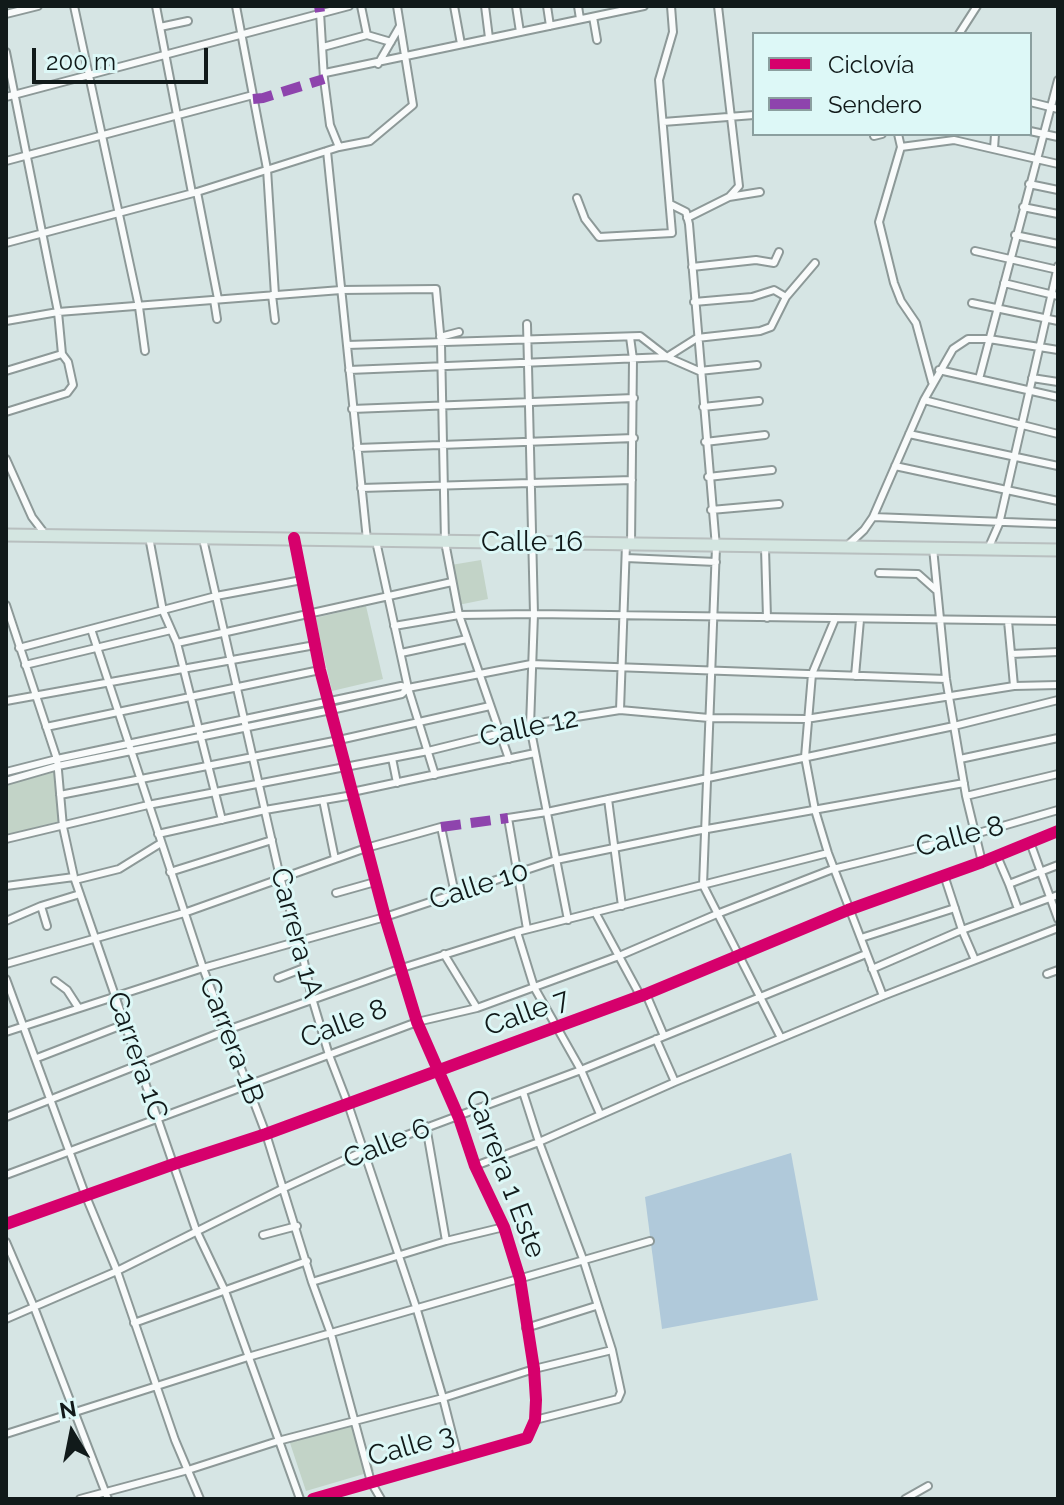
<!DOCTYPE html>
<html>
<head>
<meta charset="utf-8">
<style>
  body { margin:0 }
  #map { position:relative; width:1064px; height:1505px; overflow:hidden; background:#d6e5e4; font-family:Raleway,sans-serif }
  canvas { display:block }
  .frame { position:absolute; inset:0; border:8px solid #111a1a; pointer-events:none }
  .legend { position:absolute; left:752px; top:32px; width:280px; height:104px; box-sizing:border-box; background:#ddf8f7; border:2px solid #8b9f9f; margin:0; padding:10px 14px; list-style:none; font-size:24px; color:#111a1a }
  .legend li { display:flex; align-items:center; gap:16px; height:40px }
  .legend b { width:40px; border:2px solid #8b9f9f }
  .north { position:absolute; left:32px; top:1393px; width:80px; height:80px; -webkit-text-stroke:6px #ddf8f7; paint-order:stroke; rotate:350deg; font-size:22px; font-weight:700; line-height:32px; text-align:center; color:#111a1a }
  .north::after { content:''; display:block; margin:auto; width:28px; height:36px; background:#111a1a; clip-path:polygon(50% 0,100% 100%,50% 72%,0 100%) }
  .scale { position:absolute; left:32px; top:48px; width:176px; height:36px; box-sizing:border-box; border:4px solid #111a1a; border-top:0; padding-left:10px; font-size:24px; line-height:28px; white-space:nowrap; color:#111a1a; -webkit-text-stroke:6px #ddf8f7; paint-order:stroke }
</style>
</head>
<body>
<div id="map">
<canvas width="1064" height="1505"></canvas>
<div class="frame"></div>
<ul class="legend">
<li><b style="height:10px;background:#d6006c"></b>Ciclovía</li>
<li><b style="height:10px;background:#8e44ad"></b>Sendero</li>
</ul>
<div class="north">N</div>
<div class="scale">200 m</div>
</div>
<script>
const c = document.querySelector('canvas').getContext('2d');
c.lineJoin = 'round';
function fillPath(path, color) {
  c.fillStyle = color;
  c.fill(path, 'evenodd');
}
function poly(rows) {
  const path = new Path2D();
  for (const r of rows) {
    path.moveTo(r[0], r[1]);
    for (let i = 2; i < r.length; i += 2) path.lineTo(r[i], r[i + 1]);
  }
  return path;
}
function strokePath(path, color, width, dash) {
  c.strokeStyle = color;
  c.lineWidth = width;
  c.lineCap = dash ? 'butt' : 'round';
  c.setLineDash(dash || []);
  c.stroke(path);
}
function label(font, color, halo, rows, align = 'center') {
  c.font = font + ' Raleway,sans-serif';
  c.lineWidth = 6;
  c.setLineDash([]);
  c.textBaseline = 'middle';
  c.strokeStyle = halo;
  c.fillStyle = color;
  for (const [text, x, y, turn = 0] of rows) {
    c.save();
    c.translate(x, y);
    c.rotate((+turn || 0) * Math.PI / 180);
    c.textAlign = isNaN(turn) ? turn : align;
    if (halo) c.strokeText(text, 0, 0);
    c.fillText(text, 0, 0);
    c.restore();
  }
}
fillPath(poly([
  [481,560,488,599,458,605,451,565],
  [366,606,383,679,332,691,315,618],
  [54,772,60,821,6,835,6,785],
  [358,1421,374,1471,306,1491,289,1440]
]), '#c2d3c7');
fillPath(poly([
  [791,1153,818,1300,662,1329,645,1197]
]), '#b0c9da');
const street = poly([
  [74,6,139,307,145,351],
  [156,6,192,193],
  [236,6,267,169,275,295],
  [361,6,367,35],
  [454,6,461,44],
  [485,6,489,38],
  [516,6,520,32],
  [547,6,550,26],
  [578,6,580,19],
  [320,12,324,79,330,125,339,147],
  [6,14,38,6],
  [593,17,597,40],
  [160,27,188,21],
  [959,34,977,6],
  [323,47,367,35,391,42],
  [6,52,58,312,62,354,68,362,73,385,67,393,6,412],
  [378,64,400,26],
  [325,73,644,6],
  [6,97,349,6],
  [1030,102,1058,109],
  [663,122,754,115],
  [1030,131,1058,137],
  [898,134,901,147,954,140,1058,164],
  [874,136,882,134],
  [901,147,879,222,894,283,901,301,916,323,932,382],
  [994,149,995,134],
  [327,151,367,540],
  [6,161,253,95],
  [1029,184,1058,190],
  [197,192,218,299],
  [729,197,760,192],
  [577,198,585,219,599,237,672,233,659,80,673,32,671,6],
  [670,204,686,212,689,224,716,547,703,885,781,1038],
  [1023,207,1058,214],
  [687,218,729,197,739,186,718,6],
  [1015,235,1058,244],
  [6,243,197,192,339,147,370,141,413,105,397,6],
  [975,251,1058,270],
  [692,267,756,260,774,263,779,252],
  [1004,283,1058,296],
  [272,295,275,320],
  [214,300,217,319],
  [694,302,752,297,774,290,786,297],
  [972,303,1058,321],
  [6,321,58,312,341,290,436,289,441,344,445,542,459,615,509,759],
  [527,324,534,614,530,726,568,920],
  [440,337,459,332],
  [630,337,633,359,631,544],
  [347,345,640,336,667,357,699,371,757,365],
  [349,370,667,357,697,338,760,331,771,327,786,297,815,263],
  [939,370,1058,397],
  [6,371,62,354],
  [1032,378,1058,382],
  [979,379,1058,80],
  [924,400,1058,434],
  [703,407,759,401],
  [352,409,634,398],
  [909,434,1058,466],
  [705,442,765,435],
  [357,448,634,438],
  [6,459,32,517,45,534],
  [895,466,1058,501],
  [708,477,772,470],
  [361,488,632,480],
  [711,510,779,504],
  [873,517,1058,524],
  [149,537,163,611,177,643,222,820],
  [203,539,280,877,299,939,312,998,329,1055,348,1104,417,1310,443,1398,458,1457],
  [294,539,320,670,385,917,417,1022,459,1118,475,1166,504,1227,520,1279,534,1369,536,1400,535,1420,527,1438,313,1499],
  [376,541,408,688,435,775],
  [847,546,864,530,873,517,924,400,953,349,968,339,989,339,1058,350],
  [765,548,767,618],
  [933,548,946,679,966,796,982,862],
  [988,549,999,524,1058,266],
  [626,558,716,562],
  [879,573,918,574,936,590],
  [6,605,57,759,63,827,74,877,196,1230,225,1291,300,1499],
  [835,619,812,674,805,757,815,810,828,853,883,996],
  [1008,621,1014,686],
  [394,626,459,615,534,614,1058,621],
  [91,629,203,968,266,1134,312,1282,331,1334,371,1482,381,1499],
  [177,643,452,582],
  [19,648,216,596,302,580],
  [401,653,467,639],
  [1011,654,1058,652],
  [25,665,171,630],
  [855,676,860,620],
  [6,701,315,645],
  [620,710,626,544],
  [46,727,320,670],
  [392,758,397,783],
  [960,759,1058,738],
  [6,772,57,759,401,686,408,688,531,664,946,679],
  [6,781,58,766,331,710,402,694,408,688],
  [352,792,535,753],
  [60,795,339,740,490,706],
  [966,796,1058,774],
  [608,799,622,906],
  [323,800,335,859],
  [158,834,265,810,353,795],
  [6,839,148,805,428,751,545,722,620,710,709,718,806,719,1014,686,1058,685],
  [1030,842,1058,919],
  [997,856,1009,884,1058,865],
  [170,872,272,840],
  [944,875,962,930,975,960],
  [75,880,119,869,161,843],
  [1009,884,1018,909],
  [6,886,74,877],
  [336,893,375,882],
  [41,906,47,926],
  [595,912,641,997],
  [6,921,41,906,80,894],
  [527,929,508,818,547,812,954,726,1058,700],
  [517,932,534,987,581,1070,600,1114],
  [861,938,955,908],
  [444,954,477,1008],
  [6,964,184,913,366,848,441,827,455,894],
  [872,969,962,930,1058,895],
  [1047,974,1058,970],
  [278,978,304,968],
  [6,979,85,1194,117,1271,175,1440,200,1499],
  [55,981,67,990,78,1007],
  [646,994,664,1036],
  [6,1032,203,968,385,917,556,860,696,831,964,783],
  [656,1039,675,1082],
  [37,1058,125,1024],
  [523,1092,539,1142,583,1259,612,1350,621,1392,618,1399,535,1420],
  [6,1117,227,1030,402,968,517,932,828,853],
  [426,1126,446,1241],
  [475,1166,539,1142,675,1082,883,996,1058,928],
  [6,1175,417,1022,477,1008,619,956,717,914,833,869,975,834,1058,810],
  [6,1224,174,1164,266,1134,646,994,848,910,982,862,1058,831],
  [263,1235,297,1226],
  [6,1242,34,1307,108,1499],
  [312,1282,446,1241,504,1227],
  [6,1319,117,1271,284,1188,364,1151,581,1070,866,954],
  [134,1323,307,1261],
  [526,1328,596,1306],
  [6,1434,248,1357,650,1241],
  [80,1499,188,1470,278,1441,443,1398,534,1369,612,1350],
  [905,1499,928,1486]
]);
const highway = poly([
  [6,535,1058,550]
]);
strokePath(street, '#8d9998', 10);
strokePath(highway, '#b8bfbf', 15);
strokePath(street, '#f9fbfb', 6);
strokePath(highway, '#d4e6e1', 11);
strokePath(poly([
  [319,6,320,12],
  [253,99,263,98,324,79],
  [441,827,508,818]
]), '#8e44ad', 10, [20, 10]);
strokePath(poly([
  [294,538,320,670,385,917,417,1022,459,1118,475,1166,504,1227,520,1279,534,1369,536,1400,535,1420,527,1438,313,1499],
  [6,1224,174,1164,266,1134,646,994,848,910,982,862,1058,831]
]), '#d6006c', 12);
label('28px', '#111a1a', '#ddf8f7', [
  ["Calle 16",532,543],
  ["Calle 12",529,728,-12],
  ["Calle 8",960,837,-15],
  ["Calle 10",479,886,-18],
  ["Carrera 1A",296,933,75],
  ["Calle 7",527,1013,-20],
  ["Calle 8",344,1024,-21],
  ["Carrera 1B",231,1041,69],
  ["Carrera 1C",137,1056,71],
  ["Calle 6",387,1144,-22],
  ["Carrera 1 Este",505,1174,69],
  ["Calle 3",411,1446,-16]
]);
</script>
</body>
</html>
